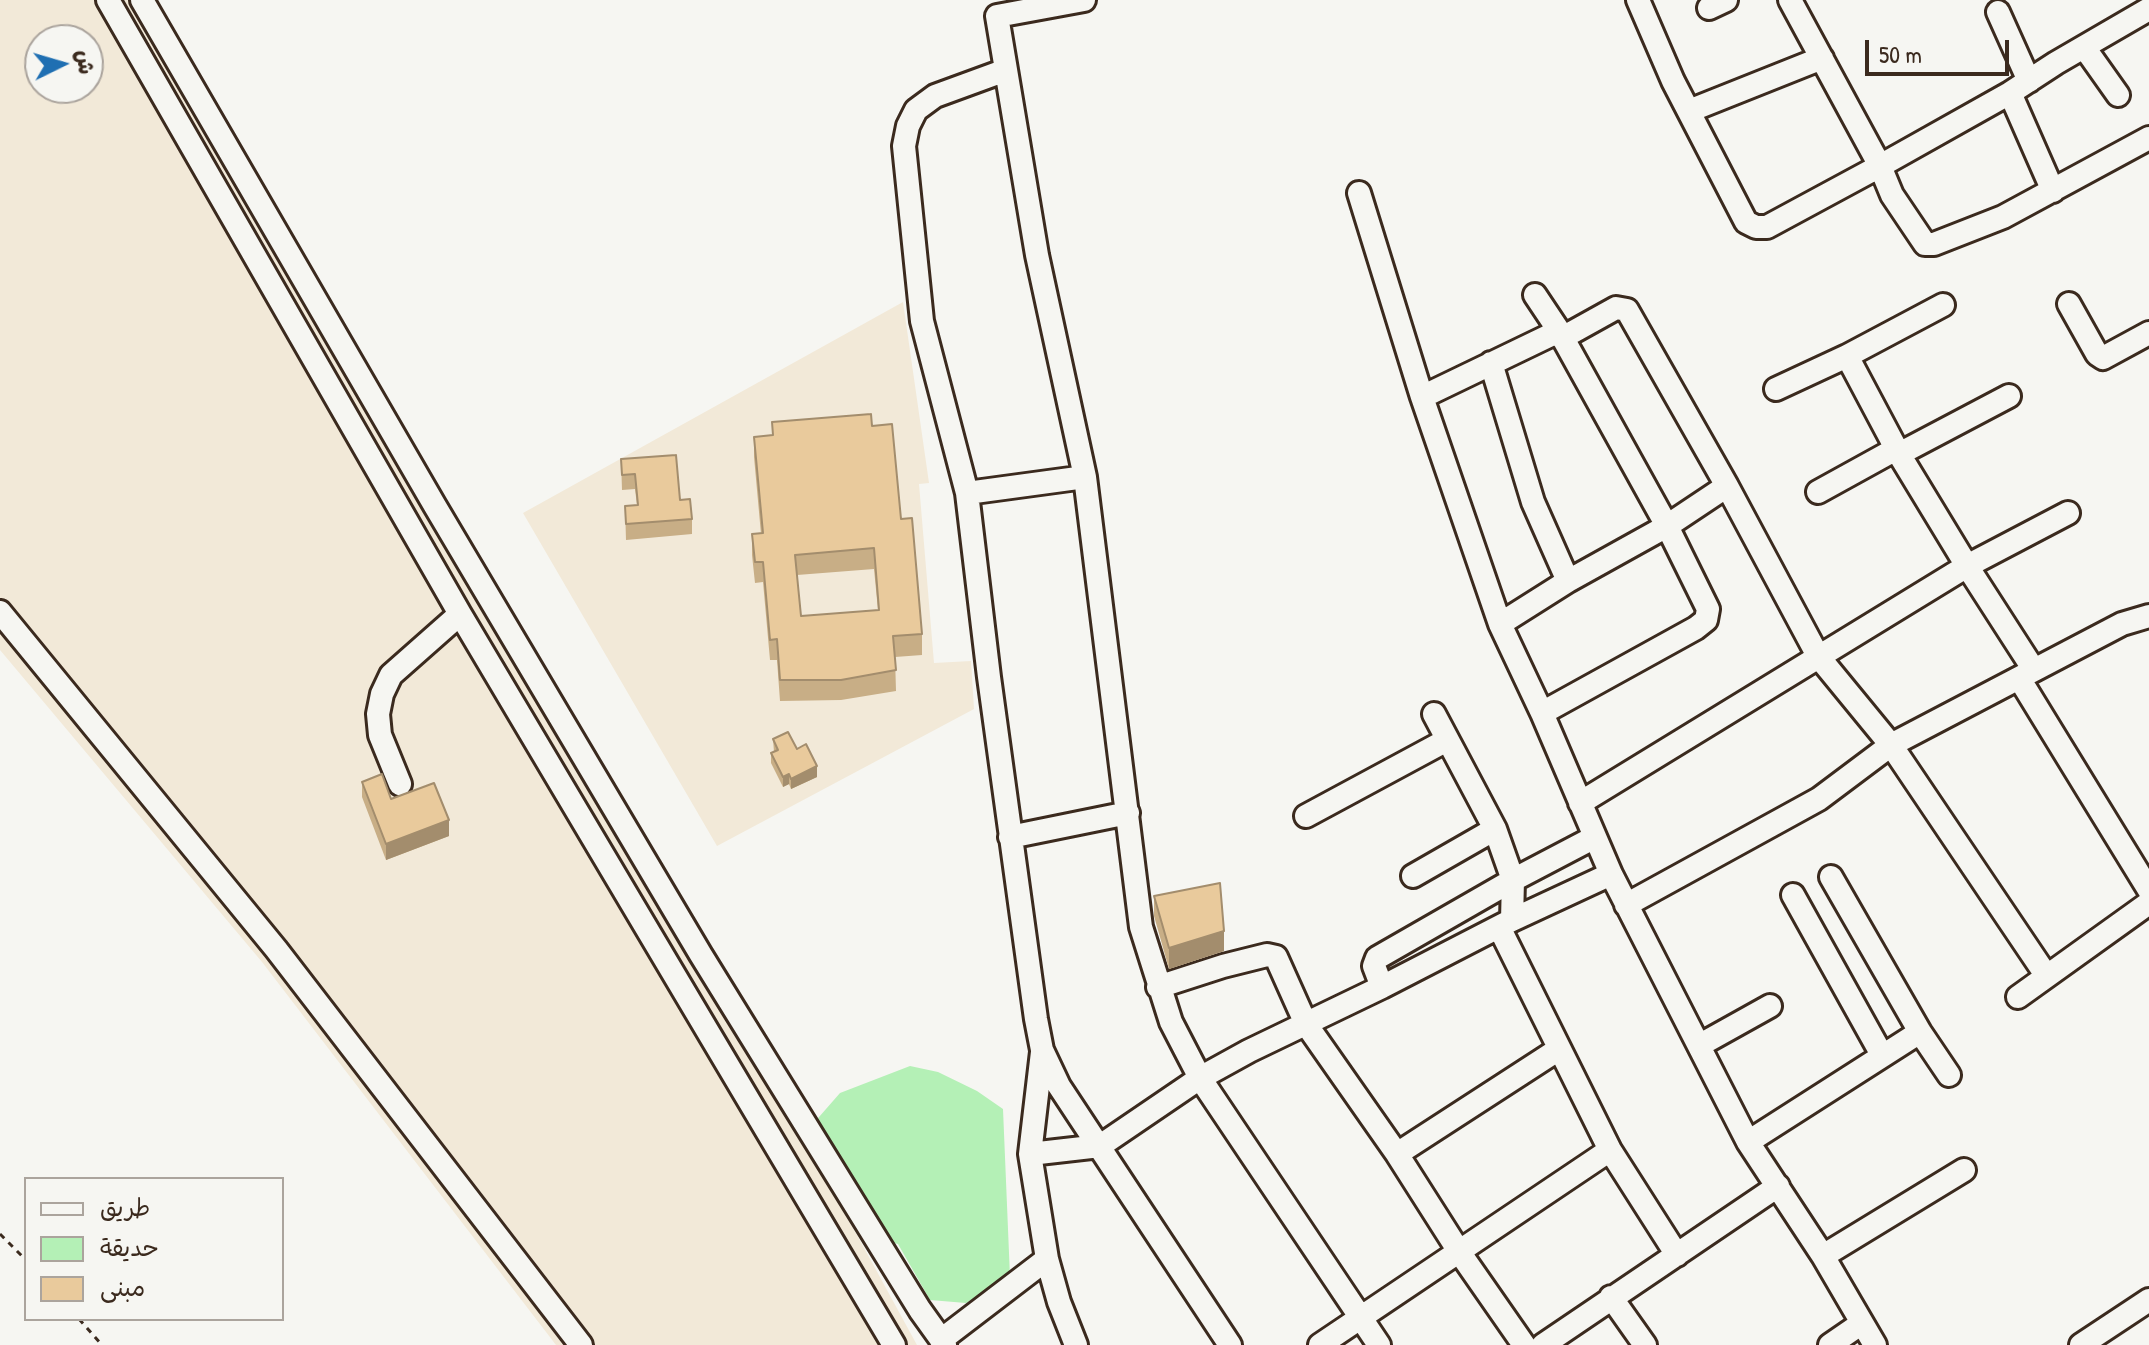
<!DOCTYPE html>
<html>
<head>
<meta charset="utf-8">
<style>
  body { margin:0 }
  #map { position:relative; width:2149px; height:1345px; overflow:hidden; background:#f6f6f2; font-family:"Patrick Hand","Playpen Sans Arabic",sans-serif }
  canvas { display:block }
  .legend { position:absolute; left:24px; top:1177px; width:260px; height:144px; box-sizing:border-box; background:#f6f6f2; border:2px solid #aba49d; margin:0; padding:10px 14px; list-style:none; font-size:24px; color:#3b2a1e }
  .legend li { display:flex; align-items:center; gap:16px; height:40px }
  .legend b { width:40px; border:2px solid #aba49d }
  .north { position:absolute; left:24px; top:24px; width:80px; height:80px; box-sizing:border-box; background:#f6f6f2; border:2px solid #aba49d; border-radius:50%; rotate:85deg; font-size:22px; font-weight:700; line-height:32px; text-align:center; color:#3b2a1e }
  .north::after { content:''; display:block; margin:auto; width:28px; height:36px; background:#1f6fb2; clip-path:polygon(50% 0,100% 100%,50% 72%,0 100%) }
  .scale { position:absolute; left:1865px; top:40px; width:144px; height:36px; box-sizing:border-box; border:4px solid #3b2a1e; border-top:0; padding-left:10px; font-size:24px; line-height:28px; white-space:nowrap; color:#3b2a1e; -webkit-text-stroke:6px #f6f6f2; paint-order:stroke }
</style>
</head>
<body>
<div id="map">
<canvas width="2149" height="1345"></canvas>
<ul class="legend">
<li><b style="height:10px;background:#f6f6f2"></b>طريق</li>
<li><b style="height:22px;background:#b4f0b6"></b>حديقة</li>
<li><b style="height:22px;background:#e9ca9c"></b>مبنى</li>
</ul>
<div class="north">ش</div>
<div class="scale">50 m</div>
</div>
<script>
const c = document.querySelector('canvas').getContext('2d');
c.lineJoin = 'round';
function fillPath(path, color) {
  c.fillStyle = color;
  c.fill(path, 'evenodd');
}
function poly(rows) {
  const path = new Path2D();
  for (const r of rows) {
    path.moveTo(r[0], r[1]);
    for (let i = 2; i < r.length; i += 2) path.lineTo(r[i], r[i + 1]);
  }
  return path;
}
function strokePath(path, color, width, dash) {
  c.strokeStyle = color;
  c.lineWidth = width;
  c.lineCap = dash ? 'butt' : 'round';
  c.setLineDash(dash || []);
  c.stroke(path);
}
fillPath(poly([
  [0,0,136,0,458,559,857,1235,917,1345,556,1345,262,962,0,650],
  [40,40,88,40,88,88,40,88],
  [903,302,929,483,919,484,934,663,971,661,974,709,717,846,523,513]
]), '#f2e9d8');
fillPath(poly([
  [910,1066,938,1072,977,1091,1003,1109,1010,1277,966,1303,930,1300,898,1244,882,1240,812,1125,840,1093]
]), '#b4f0b6');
const minor = poly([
  [108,0,460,614,894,1345],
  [142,0,435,506,701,955,920,1310,945,1345],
  [1084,0,997,16,1037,255,1085,477,1141,927,1171,1022,1200,1078,1379,1345],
  [1638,0,1673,81,1746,222,1756,227,1767,227,1880,166,2010,93,2056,63,2149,9],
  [1790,0,1880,166,1892,195,1925,244,1934,244,2003,217,2149,138],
  [1709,8,1726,0],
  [1998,12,2029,81],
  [2084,47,2118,95],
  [1006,70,935,96,916,110,908,126,904,146,922,321,967,493,989,677,1036,1019,1042,1050,1059,1086,1230,1345],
  [2010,93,2053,191],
  [1689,111,1822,58],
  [1359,193,1422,397,1500,624,1542,713,1611,874,1748,1142,1823,1256,1875,1345],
  [1535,295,1559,331,1667,526,1708,609,1706,620,1696,628,1542,713],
  [2069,304,2097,354,2103,358,2149,333],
  [1562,338,1616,308,1627,310,1727,486,1818,656,1891,745,2046,975],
  [1847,356,1899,454,1967,566,2034,670],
  [1491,363,1533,502,1568,581],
  [1776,389,1847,356,1943,305],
  [1422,397,1559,331],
  [1899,454,2009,396],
  [1818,492,1896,449],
  [967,493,1085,477],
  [0,612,276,949,581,1345],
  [1500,624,1568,581,1667,526,1727,486],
  [2019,678,2149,890],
  [1434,714,1495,829,1513,880,1512,920],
  [400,784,380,735,378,714,382,694,391,675,460,614],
  [1580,803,1967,566,2068,513],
  [1306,816,1447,740],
  [1010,837,1128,813],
  [1413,876,1495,829],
  [1831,877,1920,1032,1949,1075],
  [1793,895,1882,1055],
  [1626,905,1819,799,1891,745,2122,624,2149,616],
  [1499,927,1610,1150,1677,1255],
  [1158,987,1223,966,1267,955,1276,957,1306,1024,1397,1154,1460,1253,1524,1345],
  [1382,987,1374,966,1377,958,1513,880,1595,837],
  [2018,997,2149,903],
  [1700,1045,1770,1006],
  [1042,1052,1030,1154,1047,1259,1059,1302,1076,1345],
  [1748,1142,1920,1032],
  [1030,1154,1100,1146,1200,1078,1249,1051,1382,987,1512,920,1611,874],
  [1397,1154,1559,1049],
  [1823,1256,1964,1170],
  [1611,1297,1645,1345],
  [941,1340,1047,1259],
  [1320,1345,1610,1150],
  [1543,1345,1778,1186],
  [1830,1345,1862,1323],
  [2081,1345,2149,1300]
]);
strokePath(minor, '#3b2a1e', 28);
strokePath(poly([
  [0,1234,26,1260],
  [79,1319,102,1345]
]), '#3b2a1e', 3, [6, 6]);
strokePath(minor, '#f6f6f2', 22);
fillPath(poly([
  [772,422,872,426,901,519,922,634,922,655,895,657,896,691,841,700,780,701,777,660,770,660,763,582,755,583,752,555,752,534,761,534,754,457,754,437,772,435],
  [874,569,878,610,801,616,797,575],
  [621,459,680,500,692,519,692,534,626,540,625,506,637,505,635,489,622,490],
  [773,739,797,749,817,777,791,789,789,784,783,787,771,763,771,753,774,752],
  [362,782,391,799,449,836,386,860,362,797],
  [1154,896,1224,951,1169,969,1154,916]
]), '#c8ae86');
fillPath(poly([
  [817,766,817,777,791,789,791,779],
  [789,774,789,784,783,787,783,777],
  [449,820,449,836,386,860,386,844],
  [1224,931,1224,951,1169,969,1169,948]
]), '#a38d6d');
const building = poly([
  [871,414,872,426,892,424,901,519,912,518,922,634,893,636,896,670,841,680,780,680,777,639,770,640,763,562,755,562,752,534,763,533,754,437,773,435,772,422,871,414],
  [874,548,879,610,801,616,795,555,874,548],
  [676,455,680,500,690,499,692,519,626,524,625,506,638,505,635,474,622,475,621,459,676,455],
  [788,732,797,749,806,744,817,766,791,779,789,774,783,777,771,753,778,750,773,739,788,732],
  [382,774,391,799,434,783,449,820,386,844,362,782,382,774],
  [1220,883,1224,931,1169,948,1154,896,1220,883]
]);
fillPath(building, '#e9ca9c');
strokePath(building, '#a38d6d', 2);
</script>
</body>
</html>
